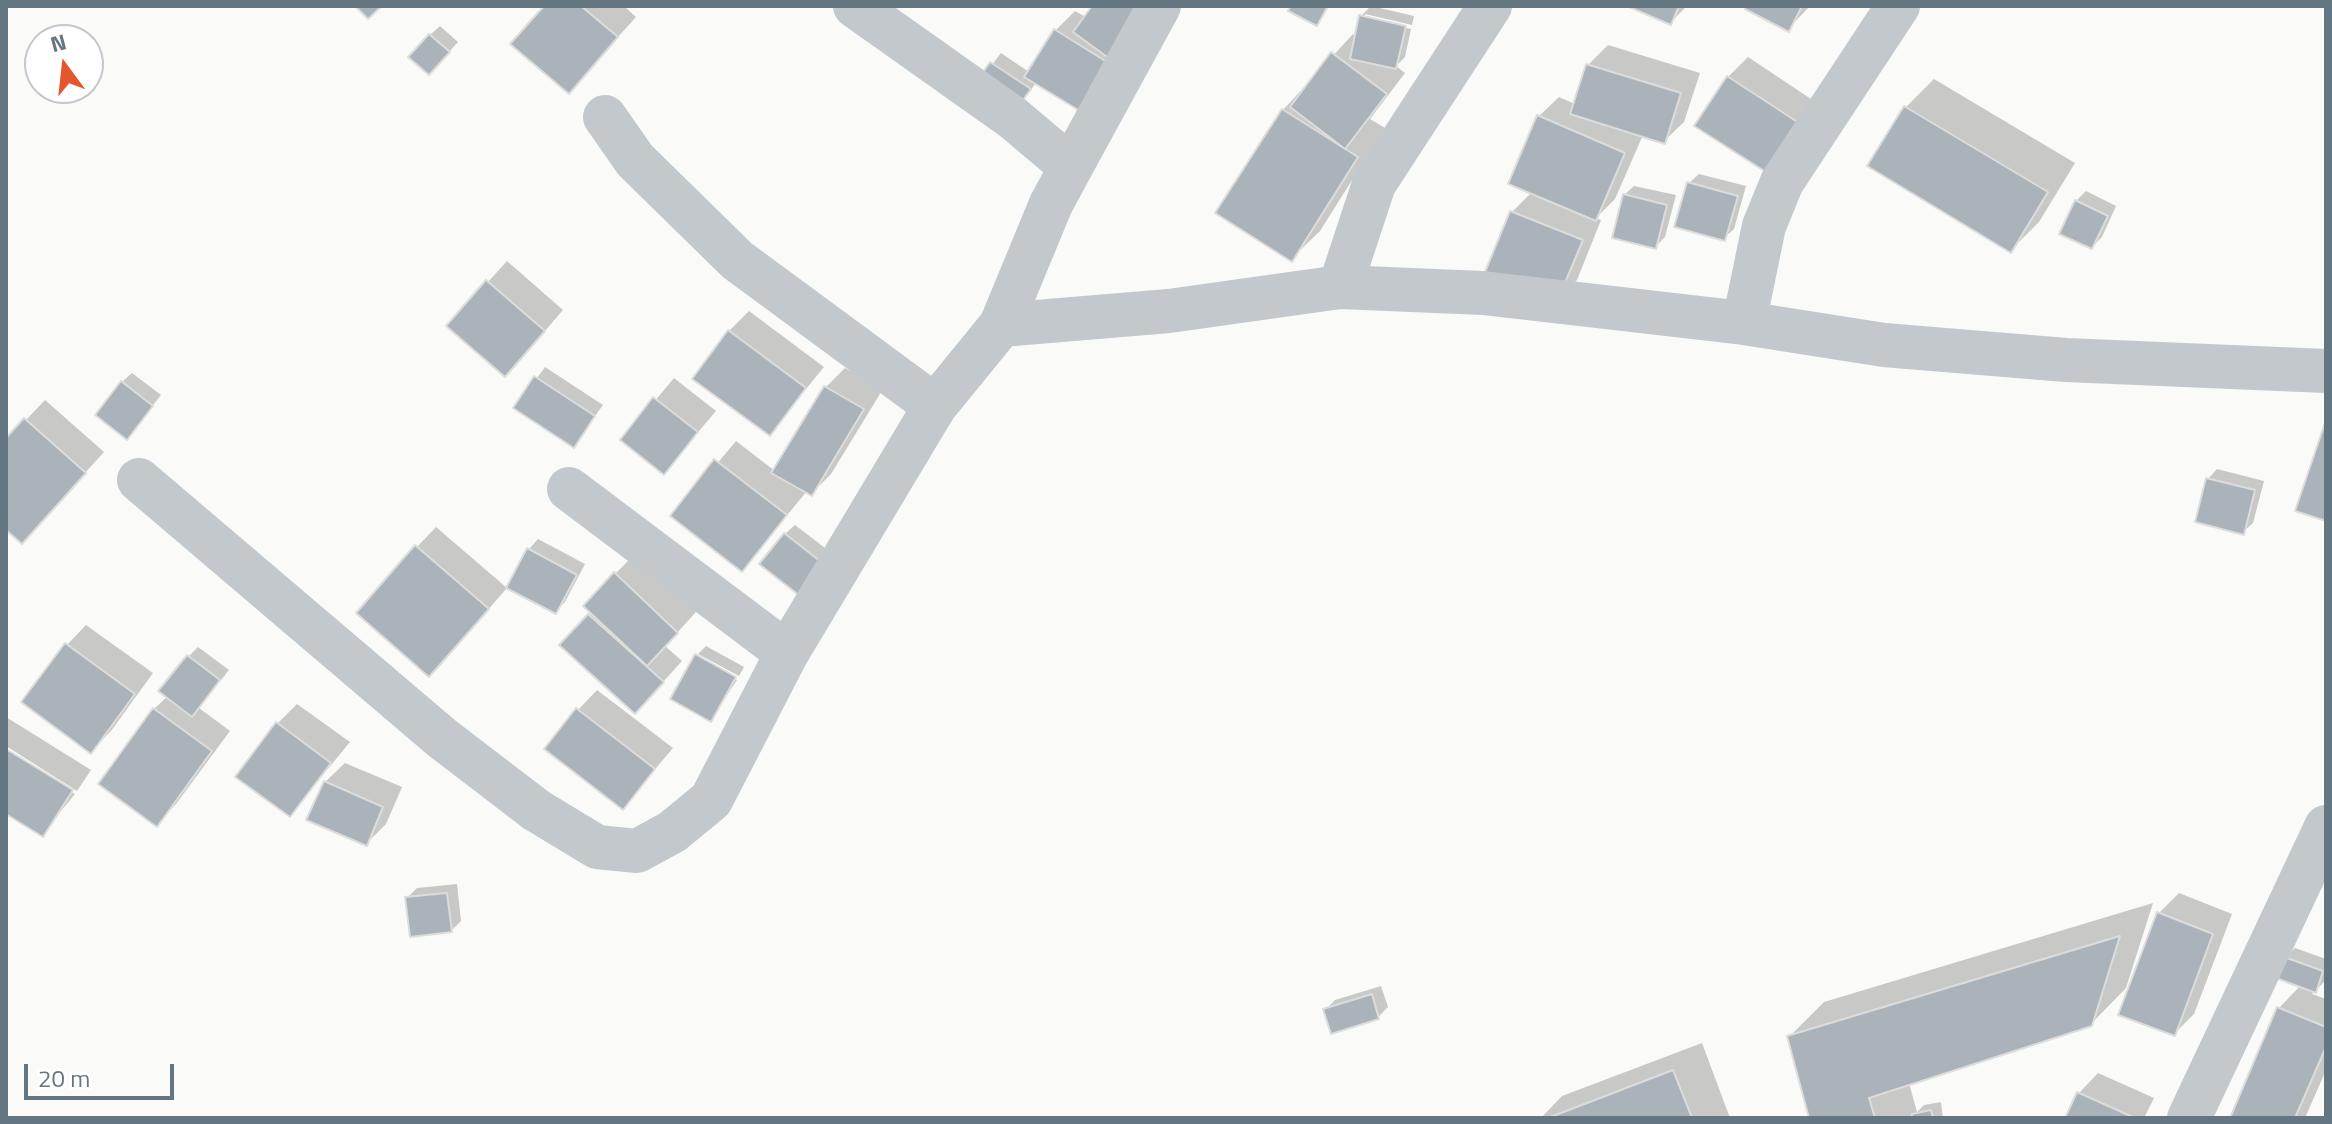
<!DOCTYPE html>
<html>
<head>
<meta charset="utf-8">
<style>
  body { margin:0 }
  #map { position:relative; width:2332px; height:1124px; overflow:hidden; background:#fafaf8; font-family:"Titillium Web",sans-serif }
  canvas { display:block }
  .frame { position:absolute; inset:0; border:8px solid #657683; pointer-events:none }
  .north { position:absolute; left:24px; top:24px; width:80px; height:80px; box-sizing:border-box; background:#fff; border:2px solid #c1c8cd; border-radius:50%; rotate:345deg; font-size:22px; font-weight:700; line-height:32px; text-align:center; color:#657683 }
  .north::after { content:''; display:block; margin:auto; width:28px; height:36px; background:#e4572e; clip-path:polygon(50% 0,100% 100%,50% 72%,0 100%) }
  .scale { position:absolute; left:24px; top:1064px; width:150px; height:36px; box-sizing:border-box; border:4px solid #657683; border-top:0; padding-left:10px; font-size:24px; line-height:28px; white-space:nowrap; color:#657683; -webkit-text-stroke:6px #fff; paint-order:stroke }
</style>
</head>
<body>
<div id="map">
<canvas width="2332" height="1124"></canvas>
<div class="frame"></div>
<div class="north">N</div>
<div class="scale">20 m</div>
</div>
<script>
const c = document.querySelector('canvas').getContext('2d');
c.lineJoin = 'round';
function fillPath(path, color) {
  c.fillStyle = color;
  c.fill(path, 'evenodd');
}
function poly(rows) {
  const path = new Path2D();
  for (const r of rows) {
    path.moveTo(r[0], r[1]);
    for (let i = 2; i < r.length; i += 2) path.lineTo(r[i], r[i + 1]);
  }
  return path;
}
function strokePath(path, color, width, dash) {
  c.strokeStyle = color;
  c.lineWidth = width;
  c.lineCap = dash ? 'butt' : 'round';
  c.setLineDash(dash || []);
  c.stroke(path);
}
fillPath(poly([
  [546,6,624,6,636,17,569,91],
  [1095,6,1150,6,1104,92,1037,82,1015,109,978,83,1001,53,1029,72,1056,30,1075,11,1086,17],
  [1371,6,1414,16,1412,25,1365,14,1365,19,1411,29,1405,57,1396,66,1405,73,1370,119,1385,128,1320,231,1291,259,1283,110,1353,34,1356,37,1361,16],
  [1632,6,1687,6,1671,22],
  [1749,6,1810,6,1788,29],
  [440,26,458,42,439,63,430,35],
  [1608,45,1700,73,1684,122,1664,141,1643,135,1615,199,1596,218,1601,220,1577,280,1557,299,1512,212,1532,192,1539,116,1559,97,1575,104,1588,65],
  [1748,57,1817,103,1786,150,1728,77],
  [1934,79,2075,163,2039,222,2011,250,1906,107],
  [1699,174,1746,186,1734,229,1724,238,1689,183],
  [1634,186,1676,195,1665,237,1655,247,1624,195],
  [2086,191,2116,206,2102,237,2092,247,2076,201],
  [507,261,563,310,525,354,449,325],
  [749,311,824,367,770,433,729,331],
  [545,367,603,405,574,445,516,407],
  [845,368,883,389,831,474,811,494,807,491,742,570,673,516,736,441,775,471,826,387],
  [132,373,161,395,127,438,122,382],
  [674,378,716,411,664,472,622,440],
  [45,400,104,452,22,542,6,527,6,441],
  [2217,469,2264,481,2253,523,2243,532,2208,479],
  [795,525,833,554,809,584,785,534],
  [436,527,507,588,449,654,417,547],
  [538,539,585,564,565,602,555,611,529,549],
  [635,554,696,612,665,646,682,661,654,692,562,645,592,612,615,574],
  [86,625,153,673,111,731,91,751,67,645],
  [706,646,744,667,739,676,698,654],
  [198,647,229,670,199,708,230,731,176,804,157,824,154,709,168,696,189,656],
  [697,658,737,680,711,719],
  [597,690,673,748,623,807,578,710],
  [297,704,350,742,290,815,278,723],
  [6,717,91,770,77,791,6,746],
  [6,751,75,794,42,834,6,812],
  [345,763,402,787,386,824,366,844,325,782],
  [457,884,461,921,451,931,407,898,417,888],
  [2179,893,2232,914,2194,1014,2174,1034,2159,913],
  [2153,903,2126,988,2091,1024,1909,1083,1917,1112,1924,1105,1941,1102,1943,1118,1811,1118,1789,1037,1824,1002],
  [2295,948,2326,959,2325,981,2312,994,2326,999,2326,1070,2305,1118,2232,1118,2279,1008,2301,985,2285,958],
  [1381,986,1388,1007,1378,1017,1325,1010,1335,1000],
  [1702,1043,1730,1118,1541,1118,1562,1096],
  [2098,1073,2154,1098,2144,1118,2067,1118,2079,1093]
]), '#0003');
const building = poly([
  [355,6,382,6,368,19,355,6],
  [544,6,581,6,618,37,569,94,510,44,544,6],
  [1092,6,1131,6,1143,15,1110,59,1073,32,1092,6],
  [1291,6,1328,6,1317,26,1288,11,1291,6],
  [1627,6,1679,6,1671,25,1627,6],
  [1747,6,1802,6,1789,32,1745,9,1747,6],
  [1359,15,1406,26,1396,69,1350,59,1359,15],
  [1054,29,1115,67,1085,114,1024,77,1054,29],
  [429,34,450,52,429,75,408,57,429,34],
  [1331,52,1387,94,1345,149,1290,107,1331,52],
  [990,62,1031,89,1015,111,975,84,990,62],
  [1586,64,1681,93,1665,144,1570,114,1586,64],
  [1727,76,1799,123,1766,172,1694,126,1727,76],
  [1904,106,2048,192,2011,253,1867,166,1904,106],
  [1282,109,1358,157,1292,262,1215,213,1282,109],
  [1537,115,1625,153,1596,221,1508,184,1537,115],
  [1687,182,1738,196,1725,241,1674,227,1687,182],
  [1623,194,1667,205,1656,249,1612,238,1623,194],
  [2075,200,2108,216,2092,249,2059,234,2075,200],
  [1510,211,1583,240,1557,302,1485,272,1510,211],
  [486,280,545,331,505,377,446,326,486,280],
  [728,330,806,388,770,436,692,379,728,330],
  [534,376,595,416,574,448,513,408,534,376],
  [121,381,153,406,127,440,95,415,121,381],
  [824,386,864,409,812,496,771,473,824,386],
  [653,397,698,432,664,475,620,440,653,397],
  [24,418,86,473,22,544,6,530,6,438,24,418],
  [2326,420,2326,521,2295,511,2326,420],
  [714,459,787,515,742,572,670,516,714,459],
  [2206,478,2255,490,2244,535,2195,522,2206,478],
  [784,533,825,565,800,596,759,564,784,533],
  [415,545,489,609,429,677,356,613,415,545],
  [527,548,577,575,556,614,506,588,527,548],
  [614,572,678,633,647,666,583,606,614,572],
  [588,614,664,682,635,714,559,645,588,614],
  [65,643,135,694,91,754,21,702,65,643],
  [695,654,736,677,711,722,670,699,695,654],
  [187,655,220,680,192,717,158,691,187,655],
  [153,708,212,751,157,827,98,784,153,708],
  [576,708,655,769,623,810,544,749,576,708],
  [276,722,331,763,290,817,235,777,276,722],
  [6,749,73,790,43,837,6,814,6,749],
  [324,781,383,807,367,846,306,820,324,781],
  [447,893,452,932,410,937,405,897,447,893],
  [2157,912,2213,934,2175,1036,2118,1015,2157,912],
  [2120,936,2092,1026,1869,1098,1875,1118,1809,1118,1787,1036,2120,936],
  [2284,957,2323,971,2316,993,2276,978,2284,957],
  [1372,994,1379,1019,1331,1034,1323,1009,1372,994],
  [2277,1007,2326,1027,2326,1047,2295,1118,2230,1118,2277,1007],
  [1673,1070,1692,1118,1548,1118,1673,1070],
  [2077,1092,2135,1118,2065,1118,2077,1092],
  [1931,1110,1933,1118,1912,1118,1912,1114,1931,1110]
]);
fillPath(building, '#aab3b9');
strokePath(building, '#dcdcda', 2);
strokePath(poly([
  [855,6,1013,118,1071,167,1051,204,1001,325],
  [605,117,635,160,737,260,935,406],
  [1071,167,1159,6],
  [1340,287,1374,184,1490,6],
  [1744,323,1764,226,1782,182,1898,6],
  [139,480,442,738,536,810,597,847,637,851,672,832,711,800,787,653,935,406,1001,325,1169,311,1340,287,1483,293,1744,323,1884,345,2066,360,2326,371],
  [569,489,787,653],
  [2189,1118,2326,827]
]), '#c3c8cc', 44);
</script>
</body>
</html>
